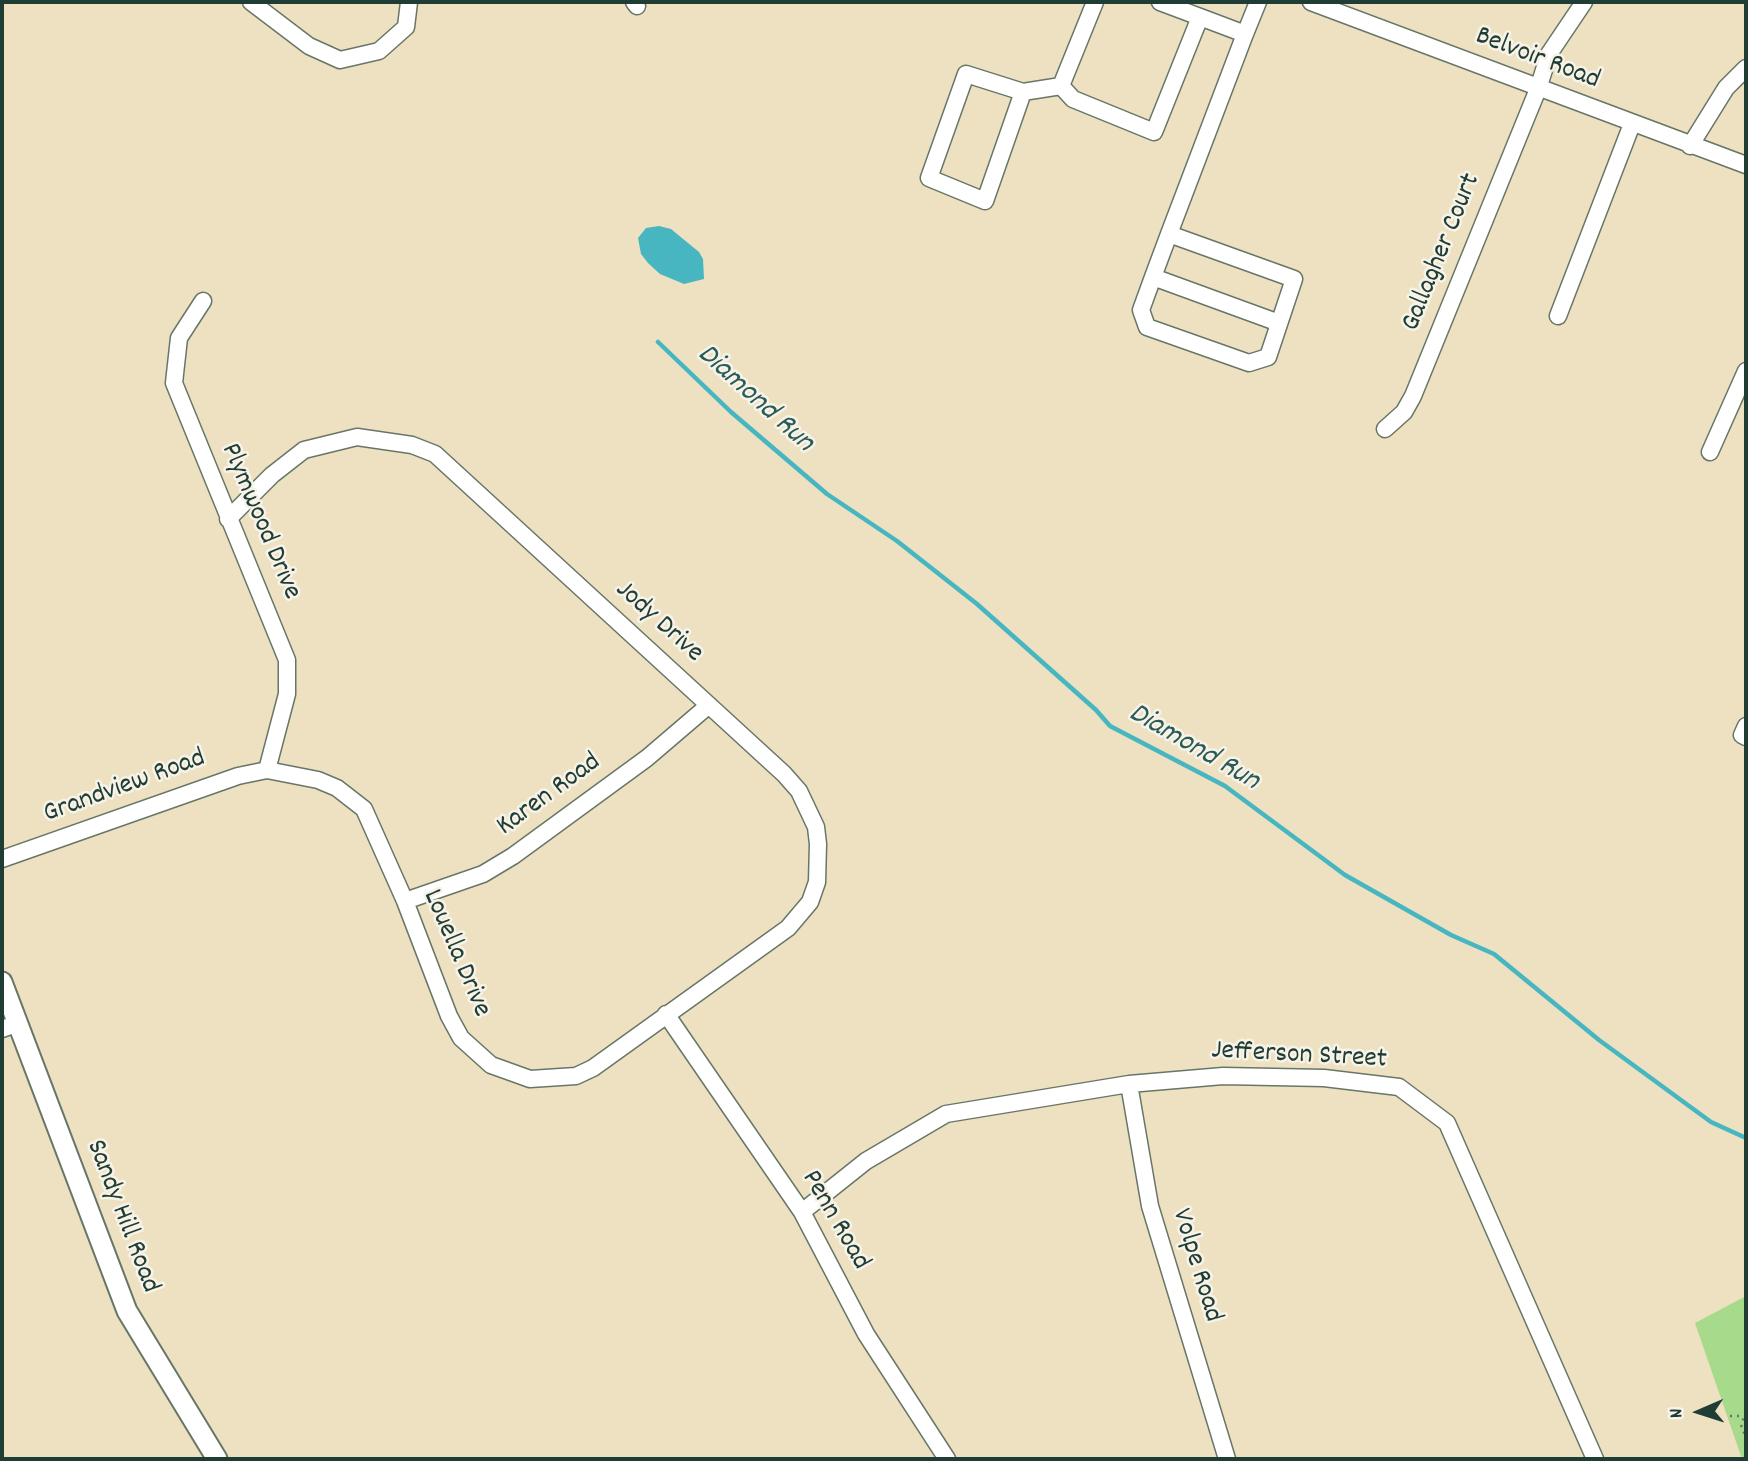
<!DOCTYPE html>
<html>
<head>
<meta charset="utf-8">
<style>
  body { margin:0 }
  #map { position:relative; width:1748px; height:1461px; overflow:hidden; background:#ede1c2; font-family:Dekko,sans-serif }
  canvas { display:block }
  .frame { position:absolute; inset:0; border:4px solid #1f3d34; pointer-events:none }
  .north { position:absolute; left:1664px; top:1377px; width:70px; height:70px; -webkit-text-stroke:5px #f7f3e8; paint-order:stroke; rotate:267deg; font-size:19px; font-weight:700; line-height:28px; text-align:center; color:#1f3d34 }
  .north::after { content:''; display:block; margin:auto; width:24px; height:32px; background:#1f3d34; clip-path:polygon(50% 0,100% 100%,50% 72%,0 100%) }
</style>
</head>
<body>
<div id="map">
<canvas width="1748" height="1461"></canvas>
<div class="frame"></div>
<div class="north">N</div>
</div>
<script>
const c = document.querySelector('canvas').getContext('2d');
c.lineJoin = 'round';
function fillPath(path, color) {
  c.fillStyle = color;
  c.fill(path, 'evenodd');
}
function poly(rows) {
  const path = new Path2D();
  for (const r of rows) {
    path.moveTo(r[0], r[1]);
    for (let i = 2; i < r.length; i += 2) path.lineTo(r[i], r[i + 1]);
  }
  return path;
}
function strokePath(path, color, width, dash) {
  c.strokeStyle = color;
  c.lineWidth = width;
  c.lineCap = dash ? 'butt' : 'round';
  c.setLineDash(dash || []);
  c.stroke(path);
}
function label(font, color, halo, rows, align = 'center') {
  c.font = font + ' Dekko,sans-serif';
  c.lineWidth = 5;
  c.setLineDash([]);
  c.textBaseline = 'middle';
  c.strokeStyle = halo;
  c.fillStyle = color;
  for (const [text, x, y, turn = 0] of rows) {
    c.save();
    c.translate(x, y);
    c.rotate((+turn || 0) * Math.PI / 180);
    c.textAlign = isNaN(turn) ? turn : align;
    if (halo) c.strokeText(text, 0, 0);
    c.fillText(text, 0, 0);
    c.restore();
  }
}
fillPath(poly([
  [1746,1296,1746,1459,1742,1459,1695,1323]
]), '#a7db8b');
fillPath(poly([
  [659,226,671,229,699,252,703,259,704,279,684,284,660,274,648,263,641,254,638,238,646,228]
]), '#47b6c1');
strokePath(poly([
  [658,342,731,412,827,494,897,541,977,604,1096,710,1110,726,1225,786,1345,875,1451,935,1494,954,1599,1040,1685,1103,1711,1122,1746,1138]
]), '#47b6c1', 4.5);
const minor = poly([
  [251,2,309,46,340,60,379,51,406,27,409,2],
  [634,2,637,6],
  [1095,2,1061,86,1073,99,1154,132,1200,17,1245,34],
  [1160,2,1200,17],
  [1311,2,1746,165],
  [1023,92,966,74,929,178,985,201,1023,92,1061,86],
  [1690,146,1726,88,1746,68],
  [1169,234,1294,279,1268,357,1249,363,1147,327,1141,310,1153,277,1169,234,1245,34,1258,2],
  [1153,277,1279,323],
  [203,301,179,338,174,383,287,660,287,694,267,770],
  [1558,316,1632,124],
  [1385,429,1404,412,1413,396,1538,89,1549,54,1584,2],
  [1710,452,1746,371],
  [1746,726,1742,735,1746,737],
  [2,859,238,776,267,770,318,780,337,788,364,809,405,901,449,1016,461,1038,491,1065,530,1079,576,1076,593,1068,788,928,810,902,817,882,818,844,816,827,799,791,784,774,435,454,412,445,357,437,304,450,272,475,228,519],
  [405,901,483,874,513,856,647,758,709,705],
  [666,1014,802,1212,866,1334,947,1459],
  [2,1029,16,1024],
  [1129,1084,1150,1206,1227,1459],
  [802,1212,866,1161,946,1114,1129,1084,1223,1076,1324,1078,1399,1087,1447,1123,1595,1459]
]);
const major = poly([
  [2,982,127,1311,217,1459]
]);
strokePath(minor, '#677666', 19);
strokePath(major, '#677666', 23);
strokePath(poly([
  [1746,1412,1741,1425,1746,1438],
  [1730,1416,1745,1416]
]), '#677666', 2.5, [2, 5]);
strokePath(minor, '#fff', 16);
strokePath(major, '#fff', 19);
label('28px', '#1f3d34', '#f7f3e8', [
  ["Belvoir Road",1537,60,21],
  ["Gallagher Court",1443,253,-68],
  ["Plymwood Drive",259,522,67],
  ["Jody Drive",658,623,42],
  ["Grandview Road",125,788,-20],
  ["Karen Road",550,796,-36],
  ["Louella Drive",455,954,67],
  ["Jefferson Street",1299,1057,3],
  ["Sandy Hill Road",121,1217,69],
  ["Penn Road",834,1221,60],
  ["Volpe Road",1195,1266,73]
]);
label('italic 30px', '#295b57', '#f7f3e8', [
  ["Diamond Run",754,400,42],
  ["Diamond Run",1193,749,30]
]);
</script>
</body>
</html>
